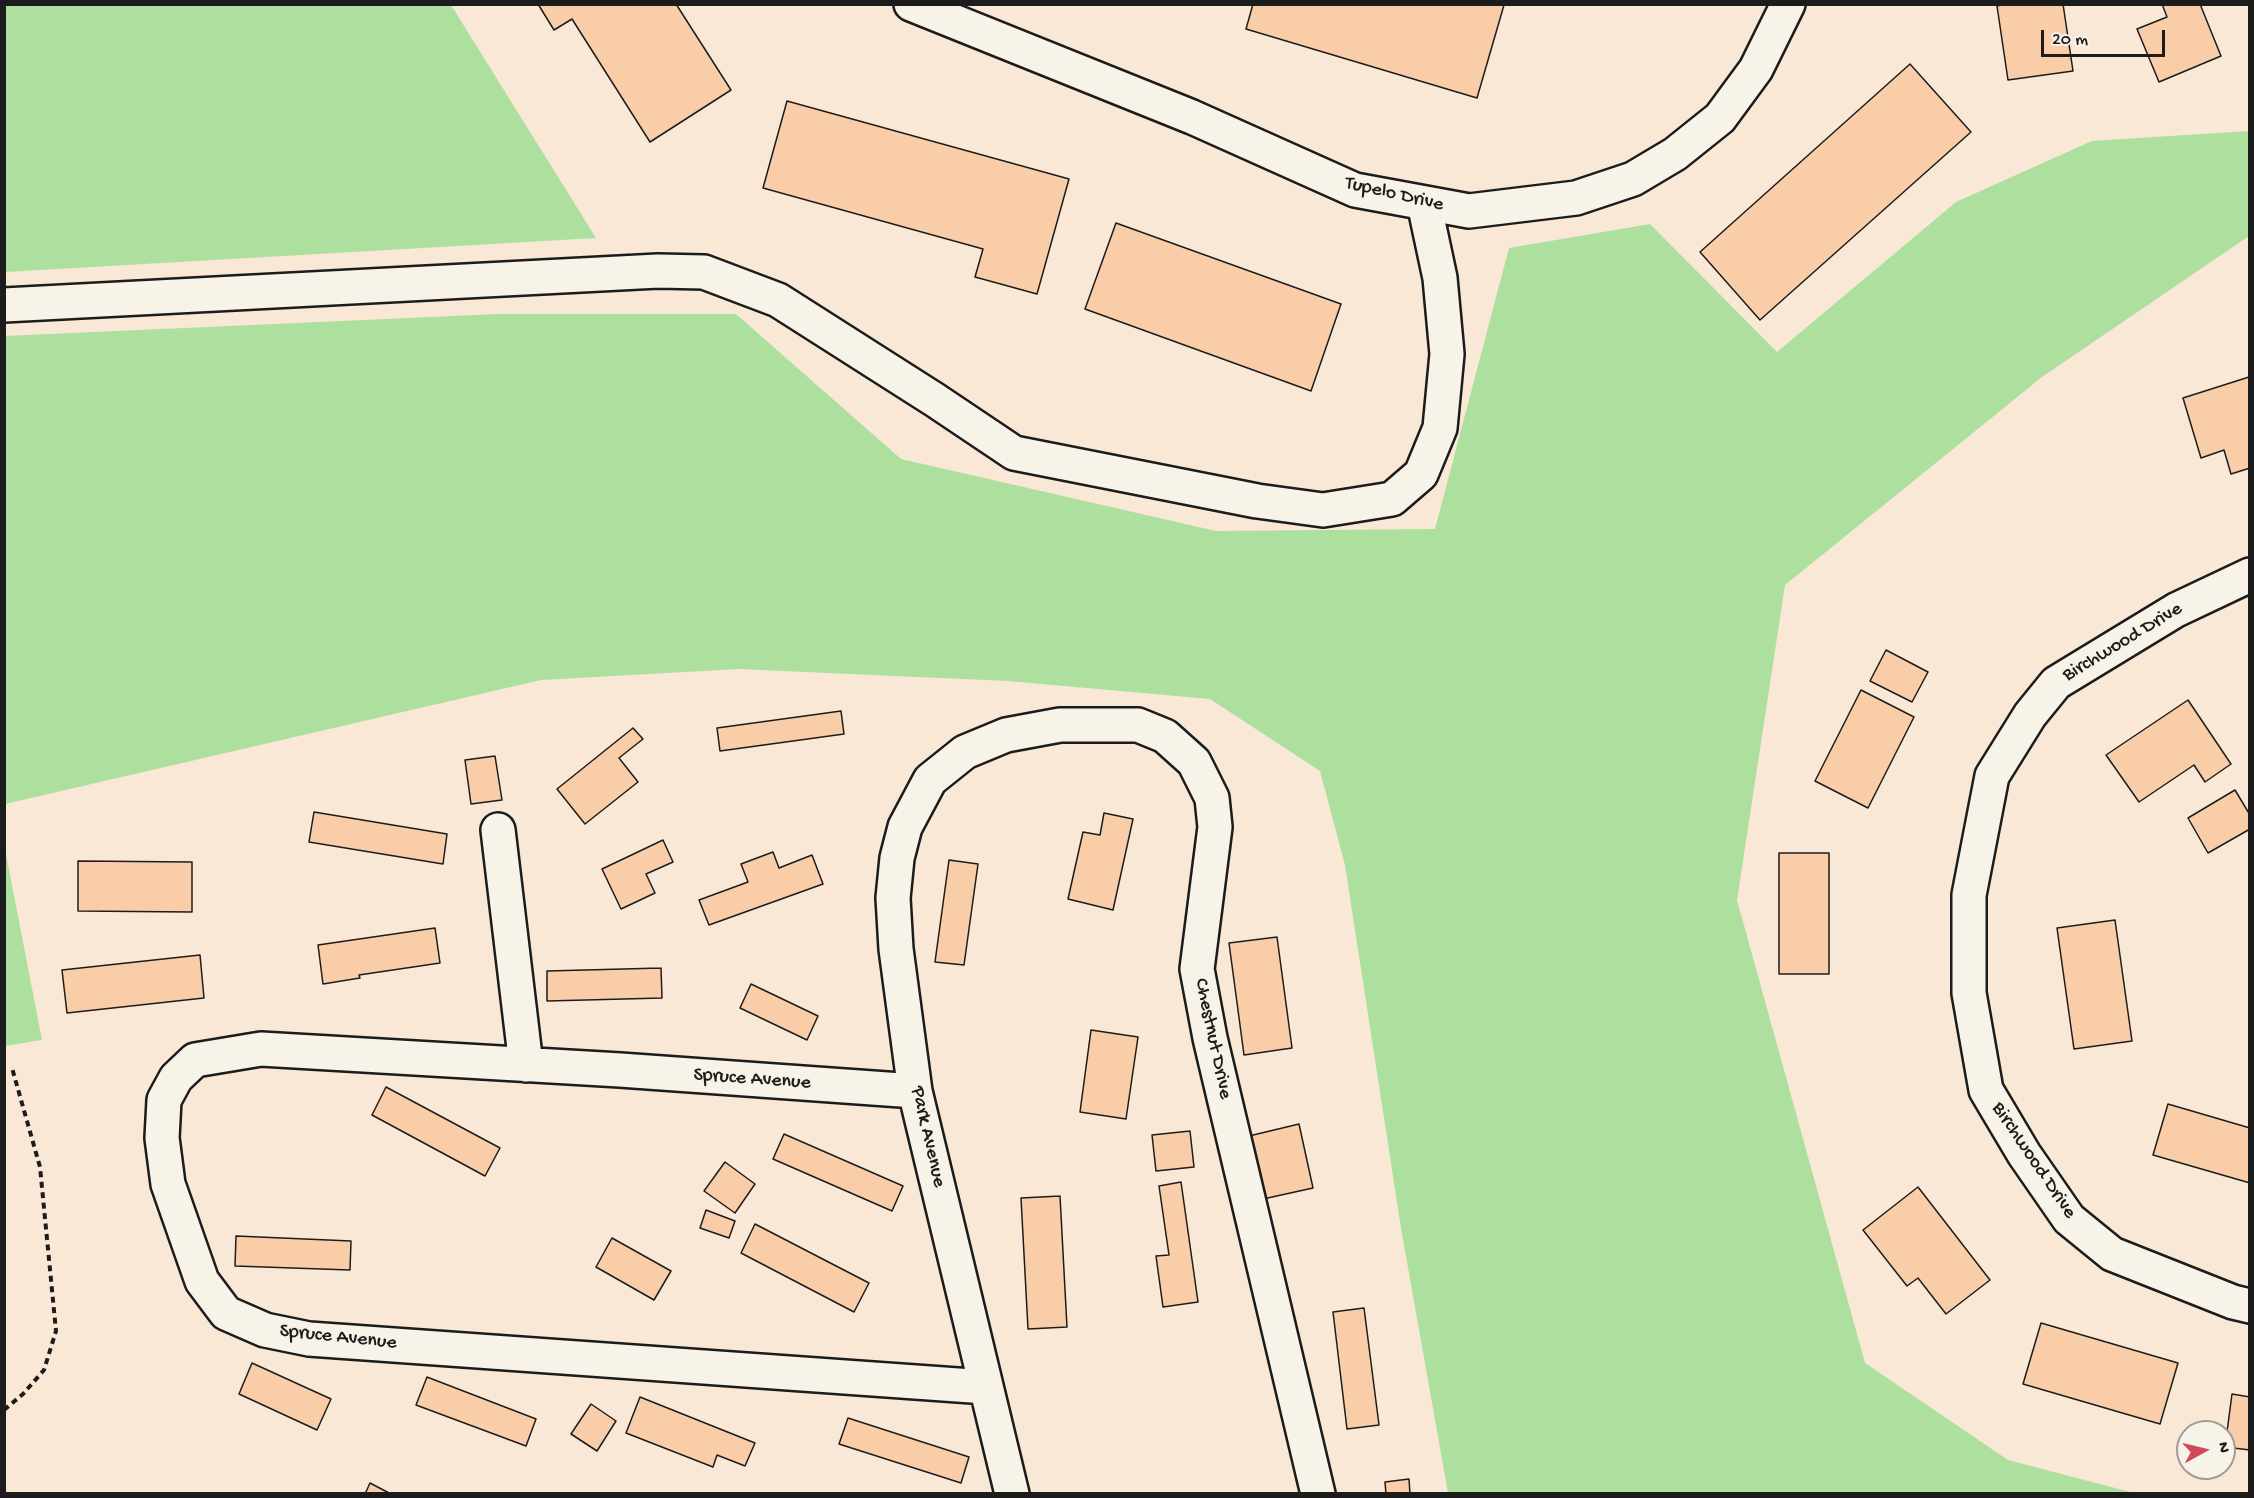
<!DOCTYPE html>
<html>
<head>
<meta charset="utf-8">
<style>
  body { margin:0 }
  #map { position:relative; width:2254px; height:1498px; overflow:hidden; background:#f8e8d5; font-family:"Gochi Hand",sans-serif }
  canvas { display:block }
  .frame { position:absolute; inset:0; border:6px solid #1c1c1c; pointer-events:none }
  .north { position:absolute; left:2176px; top:1420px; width:60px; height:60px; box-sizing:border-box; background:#f7f3e8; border:2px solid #9f9d96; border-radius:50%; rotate:82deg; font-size:16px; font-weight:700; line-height:24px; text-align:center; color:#1c1c1c }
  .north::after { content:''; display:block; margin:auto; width:21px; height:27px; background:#d1495b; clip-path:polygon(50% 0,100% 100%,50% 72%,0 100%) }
  .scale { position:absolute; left:2041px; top:30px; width:124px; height:27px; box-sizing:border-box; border:3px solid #1c1c1c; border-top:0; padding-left:8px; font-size:18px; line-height:21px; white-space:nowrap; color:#1c1c1c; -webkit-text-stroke:4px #f7f3e8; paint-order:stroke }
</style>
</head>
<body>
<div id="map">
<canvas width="2254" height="1498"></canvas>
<div class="frame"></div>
<div class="north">N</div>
<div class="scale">20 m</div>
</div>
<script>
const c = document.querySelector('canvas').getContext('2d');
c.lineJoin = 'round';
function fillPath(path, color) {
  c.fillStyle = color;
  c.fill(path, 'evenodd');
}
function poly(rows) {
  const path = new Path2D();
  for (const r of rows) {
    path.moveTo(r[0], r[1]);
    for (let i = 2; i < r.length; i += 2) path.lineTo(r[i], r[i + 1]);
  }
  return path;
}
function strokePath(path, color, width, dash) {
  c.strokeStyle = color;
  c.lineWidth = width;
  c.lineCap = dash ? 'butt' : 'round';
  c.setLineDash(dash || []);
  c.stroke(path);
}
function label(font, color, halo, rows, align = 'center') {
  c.font = font + ' "Gochi Hand",sans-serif';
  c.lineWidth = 6;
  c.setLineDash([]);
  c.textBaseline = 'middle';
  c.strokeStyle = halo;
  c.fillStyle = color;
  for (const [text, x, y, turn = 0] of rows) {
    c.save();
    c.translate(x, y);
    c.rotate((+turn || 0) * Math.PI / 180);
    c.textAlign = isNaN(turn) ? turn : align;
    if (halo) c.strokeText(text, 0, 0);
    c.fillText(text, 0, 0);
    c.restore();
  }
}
fillPath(poly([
  [5,4,451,5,596,238,5,272],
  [2249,131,2249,236,2042,377,1785,585,1737,900,1865,1363,2008,1460,2134,1493,1448,1493,1401,1228,1345,865,1320,771,1210,699,1008,681,739,669,541,680,5,804,5,336,498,314,736,314,901,459,1216,531,1435,529,1509,248,1650,224,1777,352,1956,202,2092,141],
  [4,844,42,1040,5,1046,4,1046]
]), '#addf9f');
const building = poly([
  [538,4,676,4,731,90,650,142,572,19,554,30,538,4],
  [1253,4,1504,4,1504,5,1477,98,1246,29,1253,4],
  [2006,4,2063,4,2073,71,2008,80,1997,6,2006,4],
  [2162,4,2200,4,2221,56,2159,82,2137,29,2167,17,2162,4],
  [1910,64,1971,132,1760,320,1700,252,1910,64],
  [787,101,1069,179,1037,294,975,277,983,249,763,188,787,101],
  [1116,223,1341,304,1311,391,1085,309,1116,223],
  [2249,377,2250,468,2231,474,2224,450,2201,458,2183,398,2249,377],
  [1886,650,1928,672,1912,702,1870,681,1886,650],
  [1861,690,1914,717,1868,808,1815,781,1861,690],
  [2188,700,2231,764,2205,782,2194,765,2139,802,2106,755,2188,700],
  [841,711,844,734,720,751,717,728,841,711],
  [633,728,643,739,619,758,638,782,585,824,557,789,633,728],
  [495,756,502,800,471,804,465,760,495,756],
  [2235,790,2250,815,2250,829,2208,853,2188,818,2235,790],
  [314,812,447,834,443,864,309,842,314,812],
  [1104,813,1133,819,1113,910,1068,899,1083,832,1100,835,1104,813],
  [663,840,673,862,646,874,655,893,621,909,602,869,663,840],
  [773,852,779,868,812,855,823,884,709,925,699,900,748,882,741,864,773,852],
  [1779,853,1829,853,1829,974,1779,974,1779,853],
  [949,860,978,864,964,965,935,962,949,860],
  [78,861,192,862,192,912,78,911,78,861],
  [2115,920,2132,1041,2074,1049,2057,928,2115,920],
  [435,928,440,963,359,975,360,978,323,984,318,945,435,928],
  [1277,937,1292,1048,1244,1055,1229,943,1277,937],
  [200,955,204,998,67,1013,62,970,200,955],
  [661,968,662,998,547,1001,547,971,661,968],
  [751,984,818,1016,807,1040,740,1008,751,984],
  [1091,1030,1138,1037,1126,1119,1080,1112,1091,1030],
  [386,1087,500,1148,485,1176,372,1115,386,1087],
  [2168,1104,2250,1128,2250,1183,2153,1155,2168,1104],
  [1299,1124,1313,1188,1263,1199,1249,1136,1299,1124],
  [1190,1131,1194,1167,1156,1171,1152,1135,1190,1131],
  [784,1134,903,1186,892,1211,773,1159,784,1134],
  [725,1162,755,1184,735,1213,704,1191,725,1162],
  [1181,1182,1198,1302,1163,1307,1156,1256,1169,1255,1159,1186,1181,1182],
  [1918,1187,1990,1280,1946,1314,1918,1278,1907,1286,1863,1230,1918,1187],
  [1060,1196,1067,1327,1028,1329,1021,1198,1060,1196],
  [706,1210,735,1221,729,1238,700,1228,706,1210],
  [755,1224,869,1283,854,1312,741,1253,755,1224],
  [236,1236,351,1241,350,1270,235,1266,236,1236],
  [612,1238,671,1271,654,1300,596,1267,612,1238],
  [1364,1308,1379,1425,1347,1429,1333,1312,1364,1308],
  [2041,1323,2178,1363,2160,1424,2023,1384,2041,1323],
  [252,1363,331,1399,317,1430,239,1394,252,1363],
  [427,1377,536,1419,526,1446,416,1405,427,1377],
  [2232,1394,2250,1397,2250,1450,2225,1447,2232,1394],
  [640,1397,755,1443,745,1466,717,1455,713,1467,626,1433,640,1397],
  [591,1404,616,1421,597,1451,571,1434,591,1404],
  [848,1418,969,1457,961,1483,839,1444,848,1418],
  [1409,1479,1410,1494,1386,1494,1385,1482,1409,1479],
  [370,1483,391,1494,365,1494,370,1483]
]);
fillPath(building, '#f9cda8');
strokePath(building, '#1c1c1c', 1.5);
const minor = poly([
  [911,4,1192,117,1355,190,1469,211,1576,198,1633,179,1675,154,1720,118,1756,69,1788,4],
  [4,305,658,271,704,272,778,300,935,400,1014,453,1257,501,1323,510,1392,499,1421,474,1440,428,1447,354,1440,278,1424,203],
  [2250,575,2176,610,2056,683,2030,715,1992,776,1969,895,1969,993,1986,1090,2024,1154,2069,1219,2112,1254,2233,1302,2250,1306],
  [498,830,526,1065],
  [915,1091,620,1070,261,1049,195,1060,176,1078,164,1100,162,1138,168,1184,202,1281,226,1313,265,1330,309,1339,986,1387],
  [1012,1494,915,1091,896,949,893,898,897,858,905,827,930,780,965,752,1006,735,1060,725,1138,725,1165,736,1194,762,1212,798,1215,827,1197,969,1210,1038,1318,1494]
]);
strokePath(minor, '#1c1c1c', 38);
strokePath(poly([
  [4,1410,23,1394,44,1370,56,1331,40,1167,12,1068]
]), '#1c1c1c', 4, [6, 4.5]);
strokePath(minor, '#f7f3e8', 33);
label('20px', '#1c1c1c', '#f7f3e8', [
  ["Tupelo Drive",1394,195,13],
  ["Birchwood Drive",2123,643,-31],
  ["Chestnut Drive",1212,1039,78],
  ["Spruce Avenue",752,1080,4],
  ["Park Avenue",927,1137,77],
  ["Birchwood Drive",2033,1161,56],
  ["Spruce Avenue",338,1338,6]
]);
</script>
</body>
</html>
